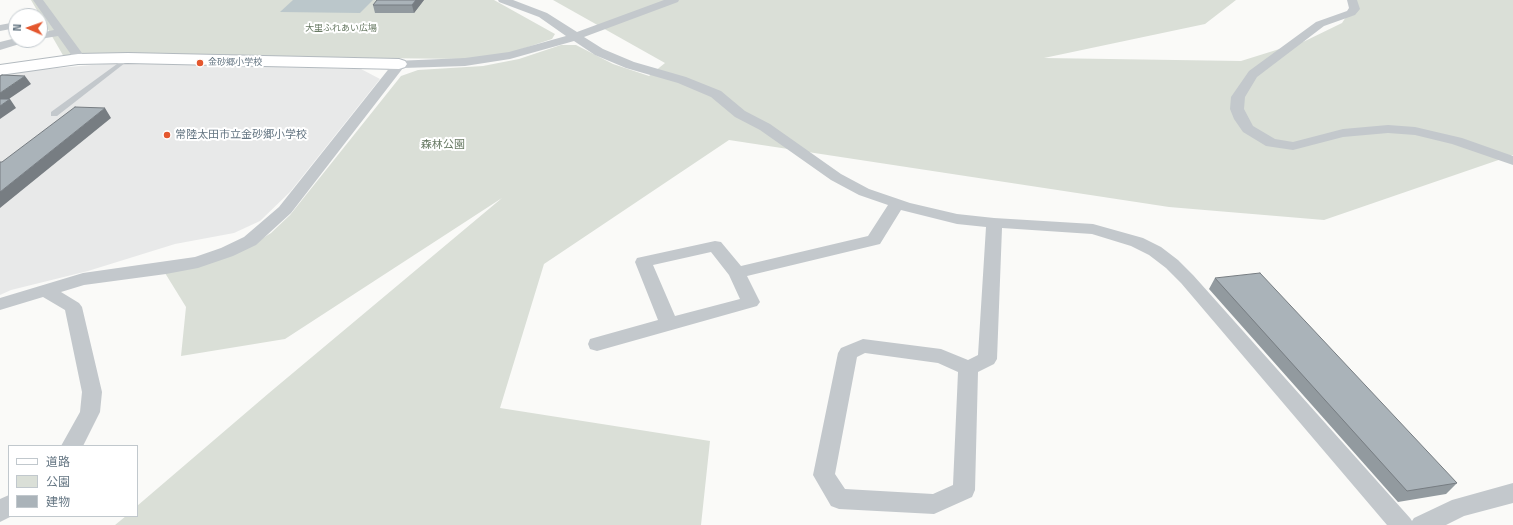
<!DOCTYPE html>
<html>
<head>
<meta charset="utf-8">
<style>
  body { margin:0 }
  #map { position:relative; width:1513px; height:525px; overflow:hidden; background:#fafaf8; font-family:"Titillium Web","Noto Sans JP",sans-serif }
  canvas { display:block }
  .legend { position:absolute; left:8px; top:445px; width:130px; height:72px; box-sizing:border-box; background:#fff; border:1px solid #c1c8cd; margin:0; padding:5px 7px; list-style:none; font-size:12px; color:#657683 }
  .legend li { display:flex; align-items:center; gap:8px; height:20px }
  .legend b { width:20px; border:1px solid #c1c8cd }
  .north { position:absolute; left:8px; top:8px; width:40px; height:40px; box-sizing:border-box; background:#fff; border:1px solid #c1c8cd; border-radius:50%; rotate:272deg; font-size:11px; font-weight:700; line-height:16px; text-align:center; color:#657683 }
  .north::after { content:''; display:block; margin:auto; width:14px; height:18px; background:#e4572e; clip-path:polygon(50% 0,100% 100%,50% 72%,0 100%) }
</style>
</head>
<body>
<div id="map">
<canvas width="1513" height="525"></canvas>
<ul class="legend">
<li><b style="height:5px;background:#fff"></b>道路</li>
<li><b style="height:11px;background:#dadfd7"></b>公園</li>
<li><b style="height:11px;background:#aab3b9"></b>建物</li>
</ul>
<div class="north">N</div>
</div>
<script>
const c = document.querySelector('canvas').getContext('2d');
c.lineJoin = 'round';
function fillPath(path, color) {
  c.fillStyle = color;
  c.fill(path, 'evenodd');
}
function poly(rows) {
  const path = new Path2D();
  for (const r of rows) {
    path.moveTo(r[0], r[1]);
    for (let i = 2; i < r.length; i += 2) path.lineTo(r[i], r[i + 1]);
  }
  return path;
}
function strokePath(path, color, width, dash) {
  c.strokeStyle = color;
  c.lineWidth = width;
  c.lineCap = dash ? 'butt' : 'round';
  c.setLineDash(dash || []);
  c.stroke(path);
}
function label(font, color, halo, rows, align = 'center') {
  c.font = font + ' "Titillium Web","Noto Sans JP",sans-serif';
  c.lineWidth = 4;
  c.setLineDash([]);
  c.textBaseline = 'middle';
  c.strokeStyle = halo;
  c.fillStyle = color;
  for (const [text, x, y, turn = 0] of rows) {
    c.save();
    c.translate(x, y);
    c.rotate((+turn || 0) * Math.PI / 180);
    c.textAlign = isNaN(turn) ? turn : align;
    if (halo) c.strokeText(text, 0, 0);
    c.fillText(text, 0, 0);
    c.restore();
  }
}
fillPath(poly([
  [116,63,361,69,380,79,290,192,260,221,234,233,175,244,88,271,11,290,0,295,0,75,22,71]
]), '#e8e9e9');
fillPath(poly([
  [31,0,494,0,555,34,552,39,513,52,468,59,87,55,64,57],
  [553,0,1236,0,1205,24,1044,58,1241,61,1305,41,1342,23,1357,0,1513,0,1513,155,1324,220,1169,207,729,140,544,264,500,408,710,441,701,525,115,525,126,516,137,516,137,506,269,393,502,198,285,339,181,356,186,307,165,273,244,250,271,233,290,215,401,76,418,70,483,66,519,59,561,45,576,45,613,64,649,76,665,63]
]), '#dadfd7');
fillPath(poly([
  [293,0,373,0,360,13,280,12]
]), '#bbc7cb');
const secondary = poly([
  [128,53,399,59,405,61,407,64,405,67,399,69,128,63,78,64,0,75,0,65,78,54,128,53]
]);
strokePath(secondary, '#b3babf', 2);
fillPath(poly([
  [128,56,131,58,130,59,57,116,51,116,51,112,128,56]
]), '#c3c8cc');
fillPath(poly([
  [33,0,43,0,82,53,84,59,82,62,74,62,70,53,58,36,40,39,40,33,54,30,33,0],
  [498,0,513,0,547,13,577,32,664,0,679,0,678,2,584,37,603,49,634,62,686,77,721,91,745,111,770,124,841,174,869,189,910,203,957,214,994,218,1093,224,1143,238,1161,247,1178,260,1193,275,1410,518,1412,521,1414,518,1452,500,1513,483,1513,503,1464,516,1446,525,1387,525,1181,283,1166,268,1149,255,1131,246,1092,234,1002,228,997,359,994,364,978,372,975,490,972,497,934,514,839,509,831,506,813,475,838,353,841,348,863,339,941,349,968,360,978,355,986,227,957,224,901,210,880,244,747,276,760,302,757,306,597,351,590,349,588,344,590,339,658,320,635,262,637,258,715,241,721,242,741,266,868,236,888,205,859,195,831,180,760,130,735,117,711,97,678,83,626,68,595,55,574,41,510,59,465,66,403,68,291,213,256,245,233,256,198,268,166,274,84,285,61,292,79,303,82,307,102,392,100,412,83,446,61,446,80,412,82,392,65,310,43,297,0,310,0,298,83,273,195,257,221,248,244,237,279,207,395,61,465,58,509,52,566,36,539,17,499,2,498,0],
  [711,252,729,275,740,299,675,316,653,265,711,252],
  [865,353,938,363,958,372,953,485,933,494,845,489,835,474,857,357,865,353],
  [1347,0,1357,0,1360,9,1355,15,1324,26,1257,77,1245,97,1244,109,1253,126,1275,139,1293,142,1343,129,1388,125,1415,127,1462,138,1513,156,1513,165,1452,144,1415,135,1388,133,1343,137,1293,150,1266,146,1243,132,1234,119,1230,109,1231,97,1249,71,1316,22,1347,11,1349,8,1347,0],
  [16,22,16,28,0,31,0,25,16,22],
  [16,38,16,40,28,40,26,42,0,50,0,42,16,38],
  [9,495,9,516,12,516,0,522,0,499,9,495]
]), '#c3c8cc');
fillPath(secondary, '#fff');
fillPath(poly([
  [377,0,424,0,414,13,375,13,373,5],
  [1215,278,1457,483,1446,494,1398,502,1209,289]
]), '#929a9f');
fillPath(poly([
  [416,0,424,0,414,13,412,5],
  [25,76,31,84,0,105,0,93],
  [10,99,16,108,0,119,0,106],
  [105,108,111,118,0,208,0,192]
]), '#777d82');
const building = poly([
  [377,0,416,0,412,5,373,5,377,0],
  [2,75,25,76,0,93,0,76,2,75],
  [0,99,10,99,0,106,0,99],
  [75,107,105,108,0,192,0,162,2,162,75,107],
  [1260,273,1457,483,1407,491,1215,278,1260,273]
]);
fillPath(building, '#aab3b9');
strokePath(building, '#777d82', 1);
for (const [x, y, r, color] of [
  [200,63,4,"#e4572e"],
  [167,135,4,"#e4572e"]
]) {
  const dot = new Path2D();
  dot.arc(x, y, r, 0, 2 * Math.PI);
  c.fillStyle = color;
  c.fill(dot);
  strokePath(dot, '#fff', 1.5);
}
label('9px', '#687a64', '#fff', [
  ["大里ふれあい広場",341,29]
]);
label('9px', '#657683', '#fff', [
  ["金砂郷小学校",208,63]
], 'left');
label('11px', '#657683', '#fff', [
  ["常陸太田市立金砂郷小学校",175,135]
], 'left');
label('11px', '#687a64', '#fff', [
  ["森林公園",443,145]
]);
</script>
</body>
</html>
